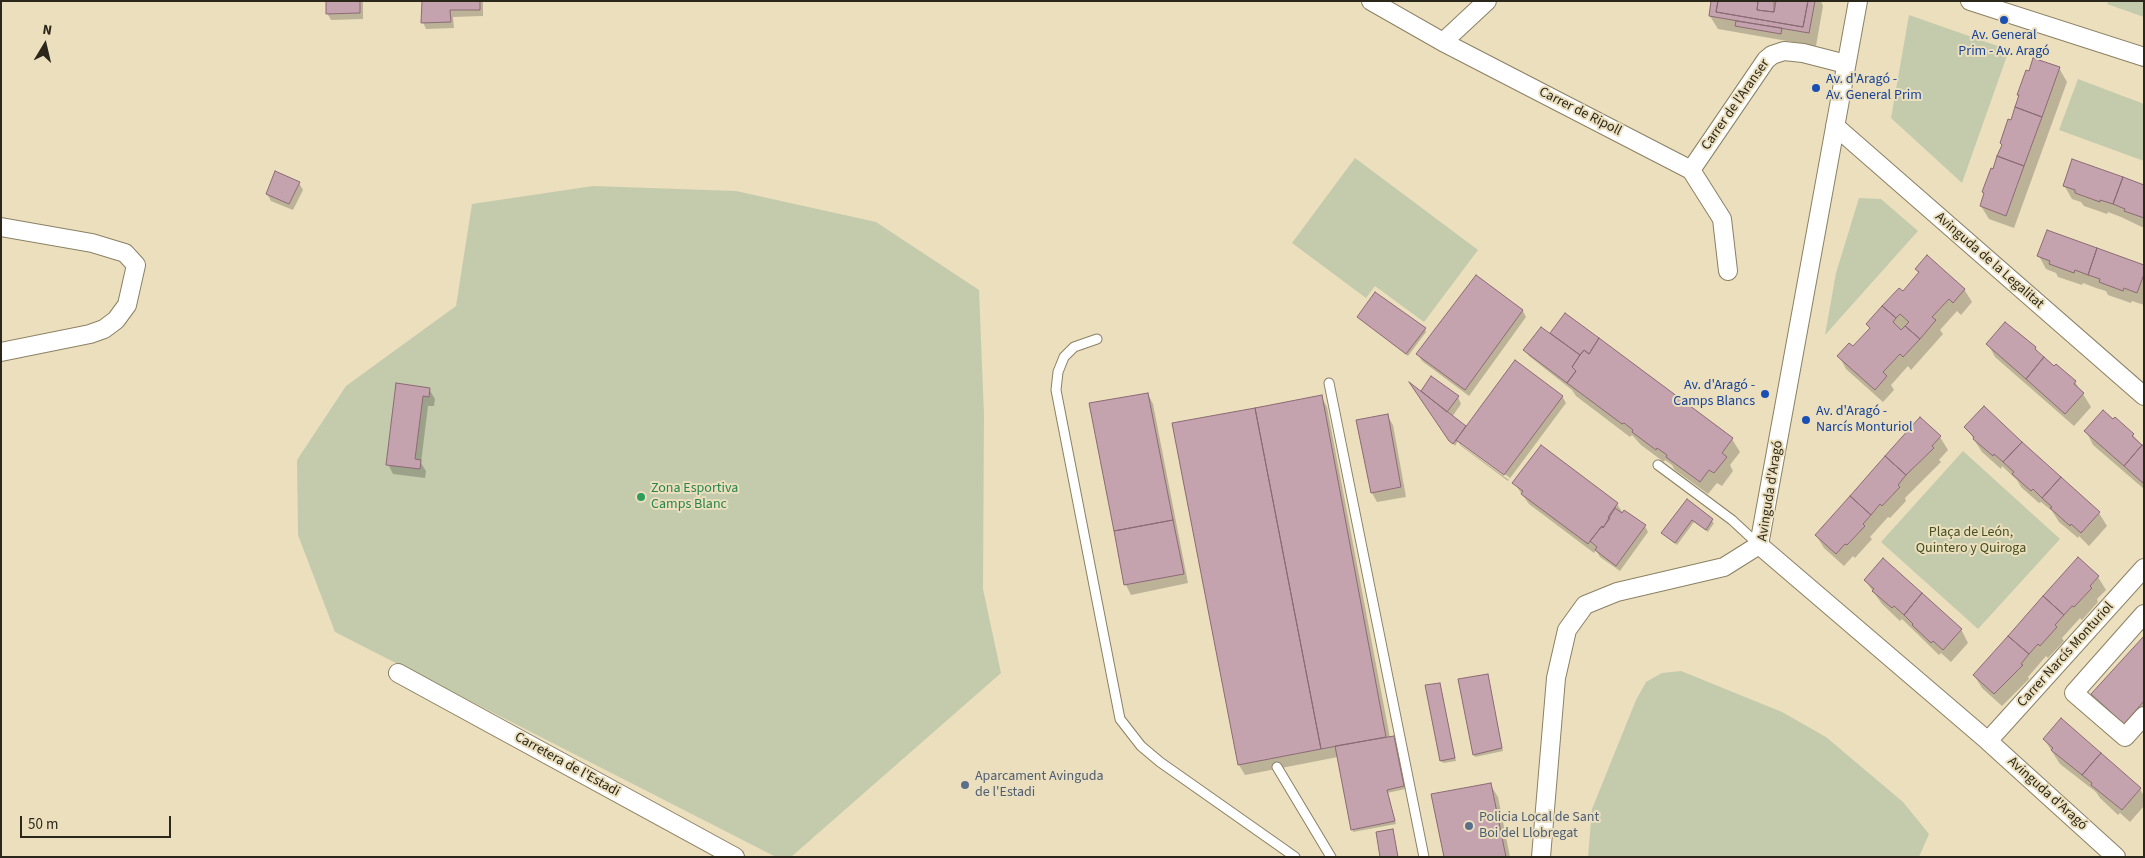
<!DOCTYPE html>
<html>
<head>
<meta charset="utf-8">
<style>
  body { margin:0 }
  #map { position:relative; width:2145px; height:858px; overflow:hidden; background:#ebdfbe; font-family:"Source Sans 3",sans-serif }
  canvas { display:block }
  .frame { position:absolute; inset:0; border:2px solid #2b271a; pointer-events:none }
  .north { position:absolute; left:20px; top:20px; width:50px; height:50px; -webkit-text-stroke:4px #ebdfbe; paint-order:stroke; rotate:9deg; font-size:14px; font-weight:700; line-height:20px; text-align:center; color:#2b271a }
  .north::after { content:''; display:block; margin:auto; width:18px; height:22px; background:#2b271a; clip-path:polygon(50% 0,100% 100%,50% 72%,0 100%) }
  .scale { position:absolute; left:20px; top:816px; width:151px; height:22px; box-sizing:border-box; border:2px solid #2b271a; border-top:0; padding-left:6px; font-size:15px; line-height:18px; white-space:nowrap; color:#2b271a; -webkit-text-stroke:4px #ebdfbe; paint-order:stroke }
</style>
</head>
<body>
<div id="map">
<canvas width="2145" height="858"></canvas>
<div class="frame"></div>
<div class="north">N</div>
<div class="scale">50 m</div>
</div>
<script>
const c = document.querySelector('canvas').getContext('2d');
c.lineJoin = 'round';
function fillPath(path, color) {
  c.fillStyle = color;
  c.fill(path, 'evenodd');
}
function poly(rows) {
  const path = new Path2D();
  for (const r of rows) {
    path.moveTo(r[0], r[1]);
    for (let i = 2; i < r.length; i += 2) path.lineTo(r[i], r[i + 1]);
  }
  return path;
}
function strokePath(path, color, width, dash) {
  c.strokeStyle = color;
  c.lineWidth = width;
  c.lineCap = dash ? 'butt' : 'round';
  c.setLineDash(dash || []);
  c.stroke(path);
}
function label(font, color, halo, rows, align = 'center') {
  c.font = font + ' "Source Sans 3",sans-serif';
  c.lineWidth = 4;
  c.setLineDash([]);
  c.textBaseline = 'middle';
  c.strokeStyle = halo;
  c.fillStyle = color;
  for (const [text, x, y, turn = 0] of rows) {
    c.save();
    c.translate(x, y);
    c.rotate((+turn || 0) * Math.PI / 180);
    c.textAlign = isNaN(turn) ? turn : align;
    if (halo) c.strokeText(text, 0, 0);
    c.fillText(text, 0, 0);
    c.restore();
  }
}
fillPath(poly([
  [2109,1,2144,1,2144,17,2107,4],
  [1909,15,2009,50,1962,183,1891,118],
  [2078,79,2144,104,2144,161,2059,130],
  [1355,158,1478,250,1424,322,1375,286,1366,298,1292,243],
  [593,186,736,191,876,222,979,290,984,415,983,589,1001,673,791,857,776,857,335,632,298,535,297,460,346,386,456,306,472,204],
  [1859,198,1881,199,1918,231,1825,335,1836,273],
  [1963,451,2060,539,1978,629,1881,542],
  [1681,671,1782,712,1826,737,1903,802,1929,834,1919,857,1588,857,1592,809,1636,700,1646,682,1662,673]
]), '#c3cbac');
fillPath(poly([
  [328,1,363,1,363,19,331,20,327,13],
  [424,1,483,1,483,16,453,17,454,28,426,29,423,22],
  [1713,1,1821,1,1823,6,1816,46,1718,29,1710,16],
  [2059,68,2067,82,2014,228,1989,219,1981,206,1985,195,1983,192,2002,146,2001,143,2011,121,2020,97,2018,95],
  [276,173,299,183,303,190,293,210,271,201,267,194],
  [2064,185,2144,187,2144,228,2121,217,2108,212,2107,214,2084,206,2081,202,2072,199],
  [2039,256,2144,267,2144,305,2132,301,2131,303,2108,295,2106,291,2096,288,2083,283,2082,285,2058,277,2056,273,2046,269],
  [1916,269,1964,289,1972,302,1961,315,1957,311,1940,330,1943,334,1911,370,1908,366,1891,385,1894,390,1883,402,1846,369,1839,356,1854,348,1871,329,1868,324,1903,293,1919,274],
  [1476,277,1523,311,1526,317,1469,396,1422,361,1418,355],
  [1358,317,1425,329,1426,332,1408,356],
  [2017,331,2035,347,2039,354,2075,382,2083,394,2091,407,2074,426,1995,357,1988,344],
  [1551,333,1732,439,1740,452,1730,465,1733,471,1722,486,1717,483,1708,494,1675,470,1672,465,1665,460,1664,462,1641,445,1632,435,1630,437,1576,396,1572,390,1529,356,1525,350,1554,338],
  [1432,378,1458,397,1461,404,1452,417,1466,428,1562,396,1566,403,1508,481,1461,446,1458,441,1455,446,1414,387,1421,393],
  [1461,442,1510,478,1509,480,1461,445],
  [398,385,429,389,435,399,434,406,428,406,421,463,426,471,425,478,393,474,388,464],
  [1148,394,1153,404,1188,583,1131,595,1126,585,1091,404],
  [1321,397,1327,407,1390,738,1393,737,1395,740,1405,789,1387,793,1396,824,1353,832,1338,757,1245,775,1239,765],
  [1984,408,2099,513,2107,526,2089,546,2079,536,2078,538,2059,522,2052,511,2041,502,2039,503,2021,487,2017,480,2002,466,2001,469,1982,452,1966,427],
  [1387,415,1393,425,1406,497,1377,502,1372,493],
  [2086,431,2133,435,2144,448,2144,489,2093,445],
  [1940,437,1948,450,1939,460,1941,462,1905,498,1906,501,1890,518,1888,517,1870,537,1872,539,1855,558,1853,556,1844,566,1824,548,1816,535],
  [1514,483,1617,504,1623,513,1645,526,1648,532,1620,571,1600,557,1596,550,1594,553,1529,504],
  [1688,501,1714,523,1708,532,1694,522,1677,545,1663,533],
  [2098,577,2106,590,2097,599,2098,602,2082,620,2080,618,2062,638,2064,641,2048,658,2046,656,2028,677,2029,679,2002,706,1982,688,1974,675],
  [1865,580,1961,629,1968,643,1951,662,1941,653,1939,655,1902,619,1900,621,1882,604],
  [2144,638,2144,706,2126,726,2093,695],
  [1488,678,1503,751,1475,757,1474,754],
  [1439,684,1456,761,1443,763,1441,760],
  [2044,739,2140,789,2144,796,2144,806,2130,822,2120,813,2118,815,2100,798,2096,792,2060,764],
  [1490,784,1498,797,1510,857,1445,857]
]), '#0003');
const building = poly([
  [326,1,360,1,360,13,326,14,326,1],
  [480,1,480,10,450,10,451,22,421,23,422,1,480,1],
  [1711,1,1718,1,1716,12,1803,27,1808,1,1815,1,1809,33,1709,16,1711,1],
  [1718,1,1758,1,1757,10,1774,12,1774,1,1808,1,1803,27,1716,12,1718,1],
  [1758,1,1776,1,1774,12,1757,10,1758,1],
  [1736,21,1782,28,1781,34,1735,26,1736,21],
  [2033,58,2060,67,2042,117,2015,107,2019,95,2017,95,2026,70,2029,71,2033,58],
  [2015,107,2042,117,2024,166,1997,156,2002,145,2000,143,2008,119,2011,120,2015,107],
  [1997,156,2024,166,2006,216,1980,206,1984,193,1982,192,1991,168,1993,169,1997,156],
  [2072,159,2123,177,2113,204,2100,200,2100,202,2075,193,2075,190,2063,186,2072,159],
  [275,171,300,182,289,204,266,194,275,171],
  [2123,177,2144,185,2144,218,2124,211,2125,209,2113,204,2123,177],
  [2047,230,2097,248,2088,275,2075,270,2074,273,2049,264,2050,261,2037,256,2047,230],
  [2097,248,2144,265,2144,274,2137,293,2124,288,2123,291,2099,282,2100,279,2088,275,2097,248],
  [1927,255,1965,289,1953,303,1949,299,1932,317,1936,320,1920,339,1905,326,1909,322,1900,314,1896,318,1882,306,1899,288,1903,291,1919,272,1915,269,1927,255],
  [1476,275,1523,310,1465,390,1416,354,1476,275],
  [1375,292,1426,328,1406,354,1357,317,1375,292],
  [1882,306,1896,318,1893,322,1901,330,1905,326,1920,339,1903,357,1900,354,1883,372,1887,376,1875,390,1837,356,1849,343,1853,346,1870,328,1866,324,1882,306],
  [1565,313,1599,338,1589,354,1584,350,1580,355,1550,333,1565,313],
  [2005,322,2036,347,2035,349,2044,357,2026,379,1986,344,2005,322],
  [1541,327,1580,355,1572,367,1576,371,1567,383,1523,350,1541,327],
  [1599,338,1733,438,1722,453,1727,457,1714,473,1709,470,1700,482,1666,457,1667,455,1657,448,1656,450,1632,432,1633,430,1624,423,1622,424,1567,383,1576,371,1572,367,1580,355,1584,350,1589,354,1599,338],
  [2044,357,2054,366,2056,364,2076,381,2074,384,2084,393,2065,414,2026,379,2044,357],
  [1515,360,1563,396,1504,475,1456,440,1515,360],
  [1431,376,1459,396,1447,412,1421,391,1431,376],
  [1409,382,1466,426,1453,444,1449,441,1409,382],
  [396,383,430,388,429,397,423,396,415,459,421,460,420,469,386,465,396,383],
  [1148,393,1173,520,1114,531,1089,403,1148,393],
  [1322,395,1386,737,1321,749,1255,408,1322,395],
  [1984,406,2022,442,2003,462,1994,454,1993,456,1973,439,1974,437,1964,427,1984,406],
  [1255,408,1321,749,1238,765,1172,423,1255,408],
  [2103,410,2113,419,2115,417,2134,434,2132,436,2142,445,2124,466,2084,431,2103,410],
  [1388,414,1401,487,1371,493,1356,420,1388,414],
  [1920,417,1941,436,1932,446,1934,448,1906,475,1885,456,1920,417],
  [2022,442,2061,477,2042,498,2033,489,2031,491,2012,474,2014,472,2003,462,2022,442],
  [1541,445,1618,503,1608,517,1610,518,1603,528,1602,526,1588,544,1521,494,1523,491,1512,483,1541,445],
  [2142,445,2144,446,2144,484,2124,466,2142,445],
  [1885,456,1906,475,1898,485,1900,487,1882,506,1880,504,1871,515,1850,496,1885,456],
  [2061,477,2100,512,2081,533,2071,524,2070,526,2050,508,2052,507,2042,498,2061,477],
  [1850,496,1871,515,1863,524,1865,526,1847,545,1845,544,1836,554,1815,535,1850,496],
  [1687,499,1713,519,1706,530,1692,520,1675,543,1661,533,1687,499],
  [1615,508,1622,513,1624,510,1646,525,1616,566,1595,550,1597,547,1590,541,1602,526,1603,528,1615,508],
  [1173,520,1184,574,1124,585,1114,531,1173,520],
  [2078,557,2099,576,2090,586,2092,588,2074,607,2072,606,2064,615,2043,596,2078,557],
  [1883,558,1922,593,1904,615,1894,606,1892,608,1872,591,1874,589,1864,580,1883,558],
  [1922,593,1962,629,1943,650,1933,641,1931,643,1912,625,1913,624,1904,615,1922,593],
  [2043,596,2064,615,2055,625,2057,627,2040,646,2038,644,2029,654,2008,636,2043,596],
  [2008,636,2029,654,2021,664,2023,665,1994,694,1973,675,2008,636],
  [2144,636,2144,701,2124,724,2091,694,2144,636],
  [1488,674,1502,748,1473,755,1458,679,1488,674],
  [1440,683,1455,758,1440,761,1425,685,1440,683],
  [2061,718,2101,753,2082,775,2051,750,2053,748,2043,739,2061,718],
  [1394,736,1404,786,1387,790,1395,821,1351,830,1335,746,1394,736],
  [2101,753,2141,788,2122,810,2091,785,2092,783,2082,775,2101,753],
  [1491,783,1506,857,1444,857,1431,794,1491,783],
  [1393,829,1398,857,1380,857,1376,832,1393,829]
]);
fillPath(building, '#c5a3ae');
strokePath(building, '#8b6a74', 1);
const lane = poly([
  [1097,339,1074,347,1064,357,1058,372,1056,390,1120,719,1141,746,1160,762,1295,857],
  [1329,383,1424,857],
  [1658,465,1732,520,1759,545],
  [1277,767,1331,857]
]);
const street = poly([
  [1371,1,1443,42,1691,170,1722,219,1728,271],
  [1970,1,2144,57],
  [1443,42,1487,1],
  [1835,126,2144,396],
  [1691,170,1766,60,1772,55,1784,51,1803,53,1846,64],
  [1,227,92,243,125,253,136,265,127,305,116,320,104,329,90,334,1,352],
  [1759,545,1858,1],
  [1759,545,1988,741,2116,857],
  [2144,614,2074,693,2125,737,2144,716],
  [398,673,735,857],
  [1988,741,2144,568],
  [1541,857,1556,678,1567,630,1585,605,1617,592,1724,567,1759,545]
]);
strokePath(lane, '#8b8063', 11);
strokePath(street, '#8b8063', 20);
strokePath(lane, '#fff', 9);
strokePath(street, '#fff', 18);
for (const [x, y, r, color] of [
  [2004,20,5,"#1a4fb4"],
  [1816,88,5,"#1a4fb4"],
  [1765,394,5,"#1a4fb4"],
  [1806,420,5,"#1a4fb4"],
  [641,497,5,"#2e9e5b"],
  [965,785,5,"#5c6f8a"],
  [1469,826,5,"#5c6f8a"]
]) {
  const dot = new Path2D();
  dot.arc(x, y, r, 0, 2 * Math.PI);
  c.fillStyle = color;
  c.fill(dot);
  strokePath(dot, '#ebdfbe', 2);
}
label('14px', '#164399', '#ebdfbe', [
  ["Av. General",2004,36,"center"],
  ["Prim - Av. Aragó",2004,52,"center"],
  ["Av. d'Aragó -",1826,80],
  ["Av. General Prim",1826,96],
  ["Av. d'Aragó -",1755,386,"right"],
  ["Camps Blancs",1755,402,"right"],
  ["Av. d'Aragó -",1816,412],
  ["Narcís Monturiol",1816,428]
], 'left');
label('14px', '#2b271a', '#ebdfbe', [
  ["Carrer de l'Aranser",1736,105,-55],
  ["Carrer de Ripoll",1580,112,27],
  ["Avinguda de la Legalitat",1989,261,41],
  ["Avinguda d'Aragó",1771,491,-81],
  ["Carrer Narcís Monturiol",2066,655,-48],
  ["Carretera de l'Estadi",567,765,29],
  ["Avinguda d'Aragó",2047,794,42]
]);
label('14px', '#27864d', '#ebdfbe', [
  ["Zona Esportiva",651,489],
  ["Camps Blanc",651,505]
], 'left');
label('14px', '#46501f', '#ebdfbe', [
  ["Plaça de León,",1971,533],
  ["Quintero y Quiroga",1971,549]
]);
label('14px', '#4e5e75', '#ebdfbe', [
  ["Aparcament Avinguda",975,777],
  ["de l'Estadi",975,793],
  ["Policia Local de Sant",1479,818],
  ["Boi del Llobregat",1479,834]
], 'left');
</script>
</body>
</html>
